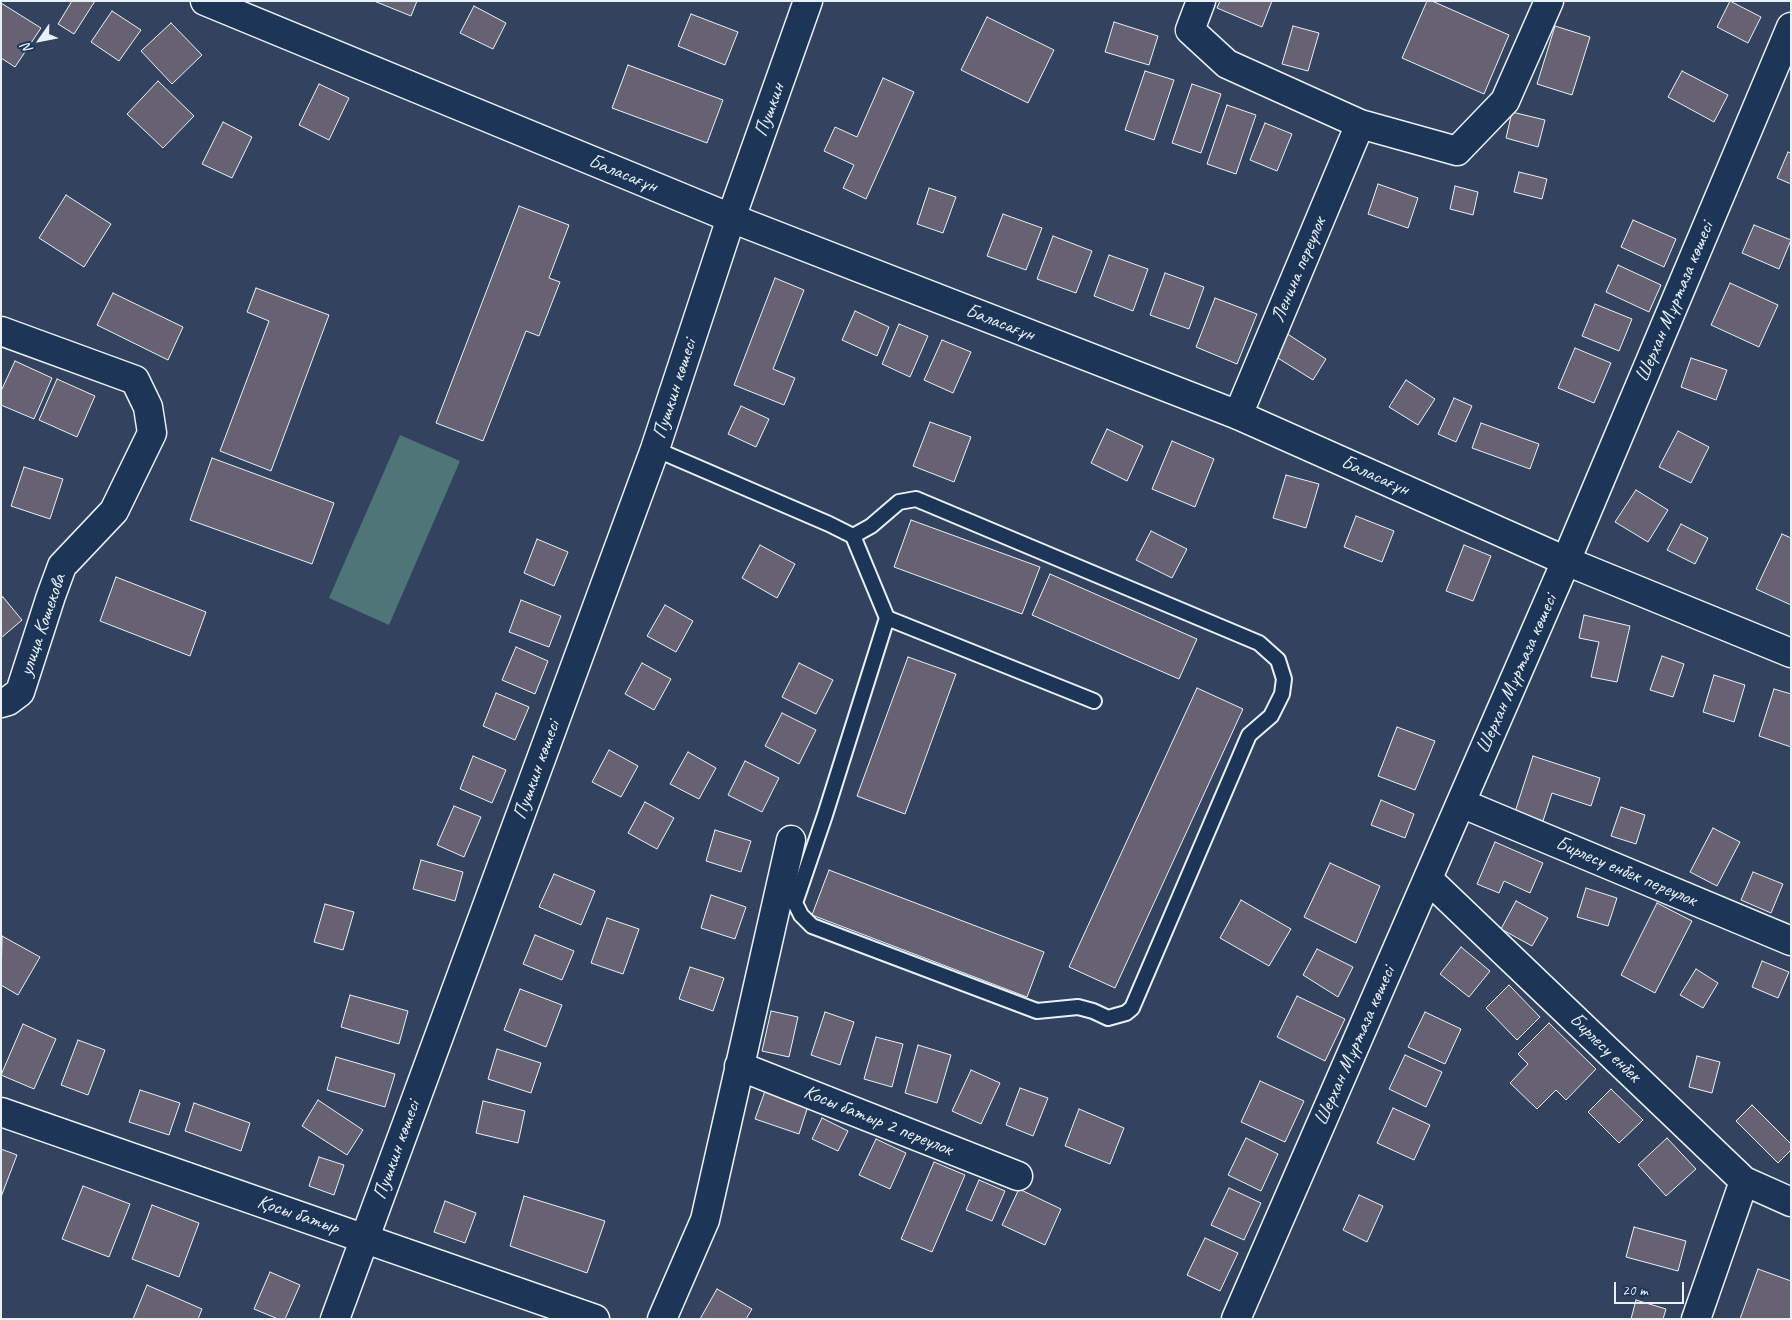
<!DOCTYPE html>
<html>
<head>
<meta charset="utf-8">
<style>
  body { margin:0 }
  #map { position:relative; width:1792px; height:1320px; overflow:hidden; background:#33425f; font-family:Caveat,sans-serif }
  canvas { display:block }
  .frame { position:absolute; inset:0; border:2px solid #e8f1f8; pointer-events:none }
  .north { position:absolute; left:15px; top:15px; width:50px; height:50px; -webkit-text-stroke:4px #1d3557; paint-order:stroke; rotate:237deg; font-size:14px; font-weight:700; line-height:20px; text-align:center; color:#e8f1f8 }
  .north::after { content:''; display:block; margin:auto; width:18px; height:22px; background:#e8f1f8; clip-path:polygon(50% 0,100% 100%,50% 72%,0 100%) }
  .scale { position:absolute; left:1614px; top:1282px; width:70px; height:22px; box-sizing:border-box; border:2px solid #e8f1f8; border-top:0; padding-left:6px; font-size:15px; line-height:18px; white-space:nowrap; color:#e8f1f8; -webkit-text-stroke:4px #1d3557; paint-order:stroke }
</style>
</head>
<body>
<div id="map">
<canvas width="1792" height="1320"></canvas>
<div class="frame"></div>
<div class="north">N</div>
<div class="scale">20 m</div>
</div>
<script>
const c = document.querySelector('canvas').getContext('2d');
c.lineJoin = 'round';
function fillPath(path, color) {
  c.fillStyle = color;
  c.fill(path, 'evenodd');
}
function poly(rows) {
  const path = new Path2D();
  for (const r of rows) {
    path.moveTo(r[0], r[1]);
    for (let i = 2; i < r.length; i += 2) path.lineTo(r[i], r[i + 1]);
  }
  return path;
}
function strokePath(path, color, width, dash) {
  c.strokeStyle = color;
  c.lineWidth = width;
  c.lineCap = dash ? 'butt' : 'round';
  c.setLineDash(dash || []);
  c.stroke(path);
}
function label(font, color, halo, rows, align = 'center') {
  c.font = font + ' Caveat,sans-serif';
  c.lineWidth = 4.5;
  c.setLineDash([]);
  c.textBaseline = 'middle';
  c.strokeStyle = halo;
  c.fillStyle = color;
  for (const [text, x, y, turn = 0] of rows) {
    c.save();
    c.translate(x, y);
    c.rotate((+turn || 0) * Math.PI / 180);
    c.textAlign = isNaN(turn) ? turn : align;
    if (halo) c.strokeText(text, 0, 0);
    c.fillText(text, 0, 0);
    c.restore();
  }
}
fillPath(poly([
  [400,435,460,461,389,625,329,598]
]), '#4e7578');
const building = poly([
  [72,1,95,1,74,34,58,24,72,1],
  [374,1,417,1,411,16,374,1],
  [1220,1,1272,1,1262,27,1217,8,1220,1],
  [1427,1,1432,1,1509,35,1484,94,1402,58,1427,1],
  [1730,1,1761,17,1748,43,1717,27,1730,1],
  [1,3,41,28,15,67,1,58,1,3],
  [474,6,506,23,493,49,460,33,474,6],
  [112,11,141,30,119,61,91,42,112,11],
  [691,14,738,32,725,65,678,46,691,14],
  [987,17,1054,50,1028,103,961,70,987,17],
  [1114,22,1158,36,1149,65,1105,52,1114,22],
  [171,23,202,55,172,84,141,51,171,23],
  [1293,26,1319,33,1308,71,1282,64,1293,26],
  [1555,26,1590,37,1572,95,1537,84,1555,26],
  [628,65,723,100,707,143,612,108,628,65],
  [1145,71,1174,80,1154,140,1125,130,1145,71],
  [1682,71,1728,95,1714,122,1668,97,1682,71],
  [883,78,914,92,866,199,843,188,854,165,824,151,835,127,857,137,883,78],
  [158,81,194,116,163,148,127,114,158,81],
  [319,84,349,98,329,140,299,125,319,84],
  [1192,84,1221,94,1201,153,1172,143,1192,84],
  [1227,105,1256,115,1236,174,1207,164,1227,105],
  [1512,112,1545,120,1538,147,1506,138,1512,112],
  [223,122,252,137,232,178,202,164,223,122],
  [1265,123,1292,134,1277,171,1250,160,1265,123],
  [1788,152,1791,153,1791,184,1777,178,1788,152],
  [1519,172,1547,179,1542,199,1514,192,1519,172],
  [1378,184,1418,198,1408,228,1368,214,1378,184],
  [1455,186,1478,192,1473,215,1450,209,1455,186],
  [929,188,956,197,943,233,917,224,929,188],
  [66,195,111,224,84,267,39,238,66,195],
  [519,206,569,225,549,278,560,282,539,336,526,331,483,441,436,423,519,206],
  [1003,214,1042,228,1026,270,987,256,1003,214],
  [1633,220,1676,239,1664,267,1621,247,1633,220],
  [1754,225,1791,240,1779,269,1742,253,1754,225],
  [1053,236,1092,251,1076,293,1037,279,1053,236],
  [1109,255,1148,269,1133,311,1094,296,1109,255],
  [1618,265,1661,285,1649,312,1606,292,1618,265],
  [1165,273,1204,287,1189,329,1150,315,1165,273],
  [775,278,804,290,773,369,795,378,784,405,734,385,775,278],
  [1730,283,1778,305,1759,347,1711,325,1730,283],
  [256,288,329,315,271,471,220,451,269,321,247,312,256,288],
  [113,293,183,327,168,360,97,325,113,293],
  [1215,298,1257,314,1237,364,1196,347,1215,298],
  [1595,304,1632,319,1619,351,1582,336,1595,304],
  [855,311,889,327,877,356,842,340,855,311],
  [899,324,928,336,910,377,882,364,899,324],
  [1286,333,1326,359,1313,380,1273,355,1286,333],
  [942,340,971,352,953,393,924,380,942,340],
  [1575,348,1611,363,1594,403,1558,388,1575,348],
  [1691,358,1727,370,1716,400,1681,387,1691,358],
  [15,361,52,378,34,419,1,405,1,391,15,361],
  [57,379,95,396,77,437,39,420,57,379],
  [1406,380,1435,399,1418,425,1389,407,1406,380],
  [1454,398,1472,406,1456,442,1438,434,1454,398],
  [741,406,769,419,756,447,728,434,741,406],
  [930,422,971,437,954,482,913,466,930,422],
  [1481,423,1539,444,1530,469,1472,448,1481,423],
  [1107,429,1143,446,1127,481,1091,463,1107,429],
  [1678,431,1709,447,1691,483,1659,467,1678,431],
  [1172,441,1214,459,1195,507,1152,489,1172,441],
  [212,458,334,503,312,564,190,520,212,458],
  [24,467,63,479,50,519,11,506,24,467],
  [1286,475,1319,484,1306,528,1273,518,1286,475],
  [1636,490,1668,510,1648,542,1615,522,1636,490],
  [1356,516,1394,531,1382,562,1344,547,1356,516],
  [911,520,1040,567,1022,614,894,567,911,520],
  [1681,524,1708,538,1695,564,1667,550,1681,524],
  [1151,531,1187,549,1172,578,1136,560,1151,531],
  [1782,534,1791,538,1791,605,1756,589,1782,534],
  [537,539,568,552,554,586,524,573,537,539],
  [760,545,795,564,777,598,742,578,760,545],
  [1464,545,1491,556,1473,601,1446,591,1464,545],
  [1050,574,1197,639,1179,679,1032,615,1050,574],
  [116,577,206,612,190,656,100,621,116,577],
  [3,597,22,620,1,638,1,598,3,597],
  [521,600,561,616,549,647,509,632,521,600],
  [665,605,693,621,676,652,647,636,665,605],
  [1584,615,1630,626,1617,682,1591,677,1599,642,1579,638,1584,615],
  [516,647,548,661,535,694,502,680,516,647],
  [1662,656,1684,664,1673,697,1650,690,1662,656],
  [908,657,956,674,905,814,857,796,908,657],
  [642,663,671,679,654,710,625,694,642,663],
  [799,663,833,680,816,714,782,697,799,663],
  [1714,675,1745,685,1734,722,1703,712,1714,675],
  [1197,688,1243,709,1115,988,1069,967,1197,688],
  [1774,689,1791,694,1791,747,1759,736,1774,689],
  [496,693,529,707,515,740,483,726,496,693],
  [782,713,816,730,799,764,765,746,782,713],
  [1397,727,1435,741,1415,790,1378,776,1397,727],
  [609,750,638,766,621,797,592,782,609,750],
  [688,752,716,768,699,799,670,784,688,752],
  [473,756,506,770,492,803,460,789,473,756],
  [1533,756,1600,778,1591,806,1552,793,1543,821,1515,812,1533,756],
  [745,761,779,778,762,812,728,795,745,761],
  [1381,800,1414,814,1405,838,1371,825,1381,800],
  [645,802,674,818,657,849,628,833,645,802],
  [454,806,481,817,464,857,437,845,454,806],
  [1621,807,1645,815,1636,844,1611,836,1621,807],
  [1713,828,1740,842,1717,886,1690,872,1713,828],
  [715,830,751,841,741,872,706,861,715,830],
  [1495,842,1543,863,1530,893,1504,881,1499,893,1477,884,1495,842],
  [421,860,463,872,455,901,413,889,421,860],
  [1330,863,1380,886,1356,943,1304,917,1330,863],
  [829,870,1044,952,1027,997,812,915,829,870],
  [1753,872,1783,884,1771,913,1741,900,1753,872],
  [554,874,595,891,581,925,539,907,554,874],
  [1586,888,1617,898,1608,926,1577,917,1586,888],
  [711,895,746,907,735,939,701,928,711,895],
  [1241,900,1291,929,1269,966,1220,938,1241,900],
  [1516,901,1548,918,1532,946,1501,929,1516,901],
  [1657,903,1692,921,1655,993,1621,975,1657,903],
  [325,904,354,912,343,950,314,942,325,904],
  [607,918,639,929,623,974,591,963,607,918],
  [535,935,574,951,562,980,523,964,535,935],
  [2,936,40,957,18,995,1,985,2,936],
  [1461,947,1490,971,1469,997,1440,974,1461,947],
  [1317,949,1353,967,1338,997,1303,975,1317,949],
  [1762,961,1789,972,1778,998,1752,987,1762,961],
  [690,967,724,978,713,1011,679,999,690,967],
  [1696,969,1718,983,1703,1008,1680,995,1696,969],
  [1509,985,1540,1017,1517,1040,1486,1008,1509,985],
  [520,989,562,1005,546,1047,504,1030,520,989],
  [350,995,408,1011,399,1044,341,1027,350,995],
  [1297,996,1345,1019,1325,1061,1277,1037,1297,996],
  [771,1011,798,1017,789,1057,762,1051,771,1011],
  [825,1012,854,1022,840,1065,811,1055,825,1012],
  [1425,1012,1461,1029,1445,1064,1408,1047,1425,1012],
  [1549,1023,1596,1069,1566,1100,1556,1090,1537,1109,1510,1083,1528,1064,1518,1054,1549,1023],
  [23,1024,56,1039,34,1089,1,1075,23,1024],
  [876,1037,903,1044,892,1087,864,1079,876,1037],
  [78,1040,105,1050,88,1095,61,1085,78,1040],
  [918,1045,951,1055,937,1103,905,1093,918,1045],
  [497,1049,541,1063,531,1093,488,1079,497,1049],
  [1405,1055,1442,1072,1426,1107,1389,1089,1405,1055],
  [1697,1056,1720,1062,1712,1093,1689,1087,1697,1056],
  [336,1057,395,1074,385,1107,327,1090,336,1057],
  [971,1070,1000,1083,981,1124,952,1111,971,1070],
  [1260,1081,1304,1101,1285,1142,1241,1122,1260,1081],
  [1020,1088,1048,1098,1033,1136,1006,1125,1020,1088],
  [1611,1089,1643,1120,1619,1143,1588,1112,1611,1089],
  [140,1090,180,1103,169,1135,129,1122,140,1090],
  [765,1091,808,1106,799,1134,755,1119,765,1091],
  [318,1100,363,1130,347,1155,302,1126,318,1100],
  [483,1101,525,1111,518,1143,476,1133,483,1101],
  [194,1103,250,1123,241,1151,185,1131,194,1103],
  [1752,1105,1791,1144,1791,1150,1778,1163,1736,1121,1752,1105],
  [1393,1108,1430,1125,1414,1160,1377,1143,1393,1108],
  [1079,1109,1124,1128,1110,1164,1065,1146,1079,1109],
  [822,1118,848,1131,838,1151,812,1139,822,1118],
  [1246,1138,1278,1154,1261,1191,1228,1175,1246,1138],
  [1667,1138,1696,1169,1666,1196,1638,1165,1667,1138],
  [876,1139,906,1153,890,1189,859,1175,876,1139],
  [1,1149,17,1155,1,1197,1,1149],
  [319,1157,344,1165,334,1195,309,1186,319,1157],
  [934,1162,965,1175,932,1252,901,1239,934,1162],
  [979,1180,1005,1191,992,1221,966,1210,979,1180],
  [83,1186,130,1204,109,1257,62,1239,83,1186],
  [1229,1188,1261,1203,1244,1240,1211,1225,1229,1188],
  [1019,1189,1061,1209,1045,1245,1002,1225,1019,1189],
  [1359,1195,1383,1206,1367,1242,1343,1230,1359,1195],
  [524,1196,605,1221,587,1273,510,1246,524,1196],
  [445,1201,476,1213,465,1243,434,1232,445,1201],
  [152,1205,199,1223,179,1277,132,1259,152,1205],
  [1634,1227,1686,1241,1678,1271,1626,1257,1634,1227],
  [1205,1238,1238,1253,1220,1291,1187,1275,1205,1238],
  [1758,1269,1791,1281,1791,1319,1740,1319,1758,1269],
  [270,1272,300,1285,285,1319,278,1319,254,1309,270,1272],
  [147,1285,202,1309,198,1319,133,1319,147,1285],
  [717,1289,752,1309,746,1319,700,1319,717,1289],
  [1636,1300,1666,1309,1663,1319,1631,1319,1636,1300]
]);
fillPath(building, '#666272');
strokePath(building, '#e8f1f8', 1);
const lane = poly([
  [655,449,829,524,853,536,887,618,825,815,795,903,801,915,812,926,1037,1011,1078,1007,1093,1011,1108,1018,1126,1013,1132,1008,1249,735,1271,716,1282,694,1284,679,1278,660,1259,643,916,499,899,502,871,526,853,536],
  [887,618,1094,701]
]);
const street = poly([
  [1201,1,1190,30,1227,64,1360,124],
  [1,331,135,380,148,407,152,433,114,511,62,566,51,596,20,692,8,701,1,703],
  [1238,415,1360,124,1457,151,1505,101,1549,1],
  [1461,803,1791,941],
  [739,1066,1018,1176],
  [335,1319,655,449,731,218],
  [662,1319,705,1220,791,840]
]);
const secondary = poly([
  [205,1,731,218,1238,415,1566,561,1791,653],
  [731,218,808,1],
  [1428,879,1744,1181,1791,1202],
  [1,1112,595,1319],
  [1236,1319,1566,561,1791,27],
  [1696,1319,1744,1181]
]);
strokePath(lane, '#e8f1f8', 18);
strokePath(street, '#e8f1f8', 31);
strokePath(secondary, '#e8f1f8', 31);
strokePath(lane, '#1d3557', 14);
strokePath(street, '#1d3557', 28);
strokePath(secondary, '#1d3557', 28);
label('20px', '#e8f1f8', '#1d3557', [
  ["Пушкин",770,110,-70],
  ["Баласағұн",623,174,22],
  ["Ленина переулок",1299,270,-67],
  ["Шерхан Мұртаза көшесі",1675,302,-67],
  ["Баласағұн",1000,323,21],
  ["Пушкин көшесі",675,389,-72],
  ["Баласағұн",1375,476,24],
  ["улица Кошекова",43,625,-71],
  ["Шерхан Мұртаза көшесі",1517,674,-66],
  ["Пушкин көшесі",537,770,-70],
  ["Бирлесу енбек переулок",1626,872,23],
  ["Шерхан Мұртаза көшесі",1355,1046,-66],
  ["Бирлесу енбек",1605,1048,44],
  ["Косы батыр 2 переулок",878,1121,22],
  ["Пушкин көшесі",397,1150,-70],
  ["Қосы батыр",298,1215,19]
]);
</script>
</body>
</html>
